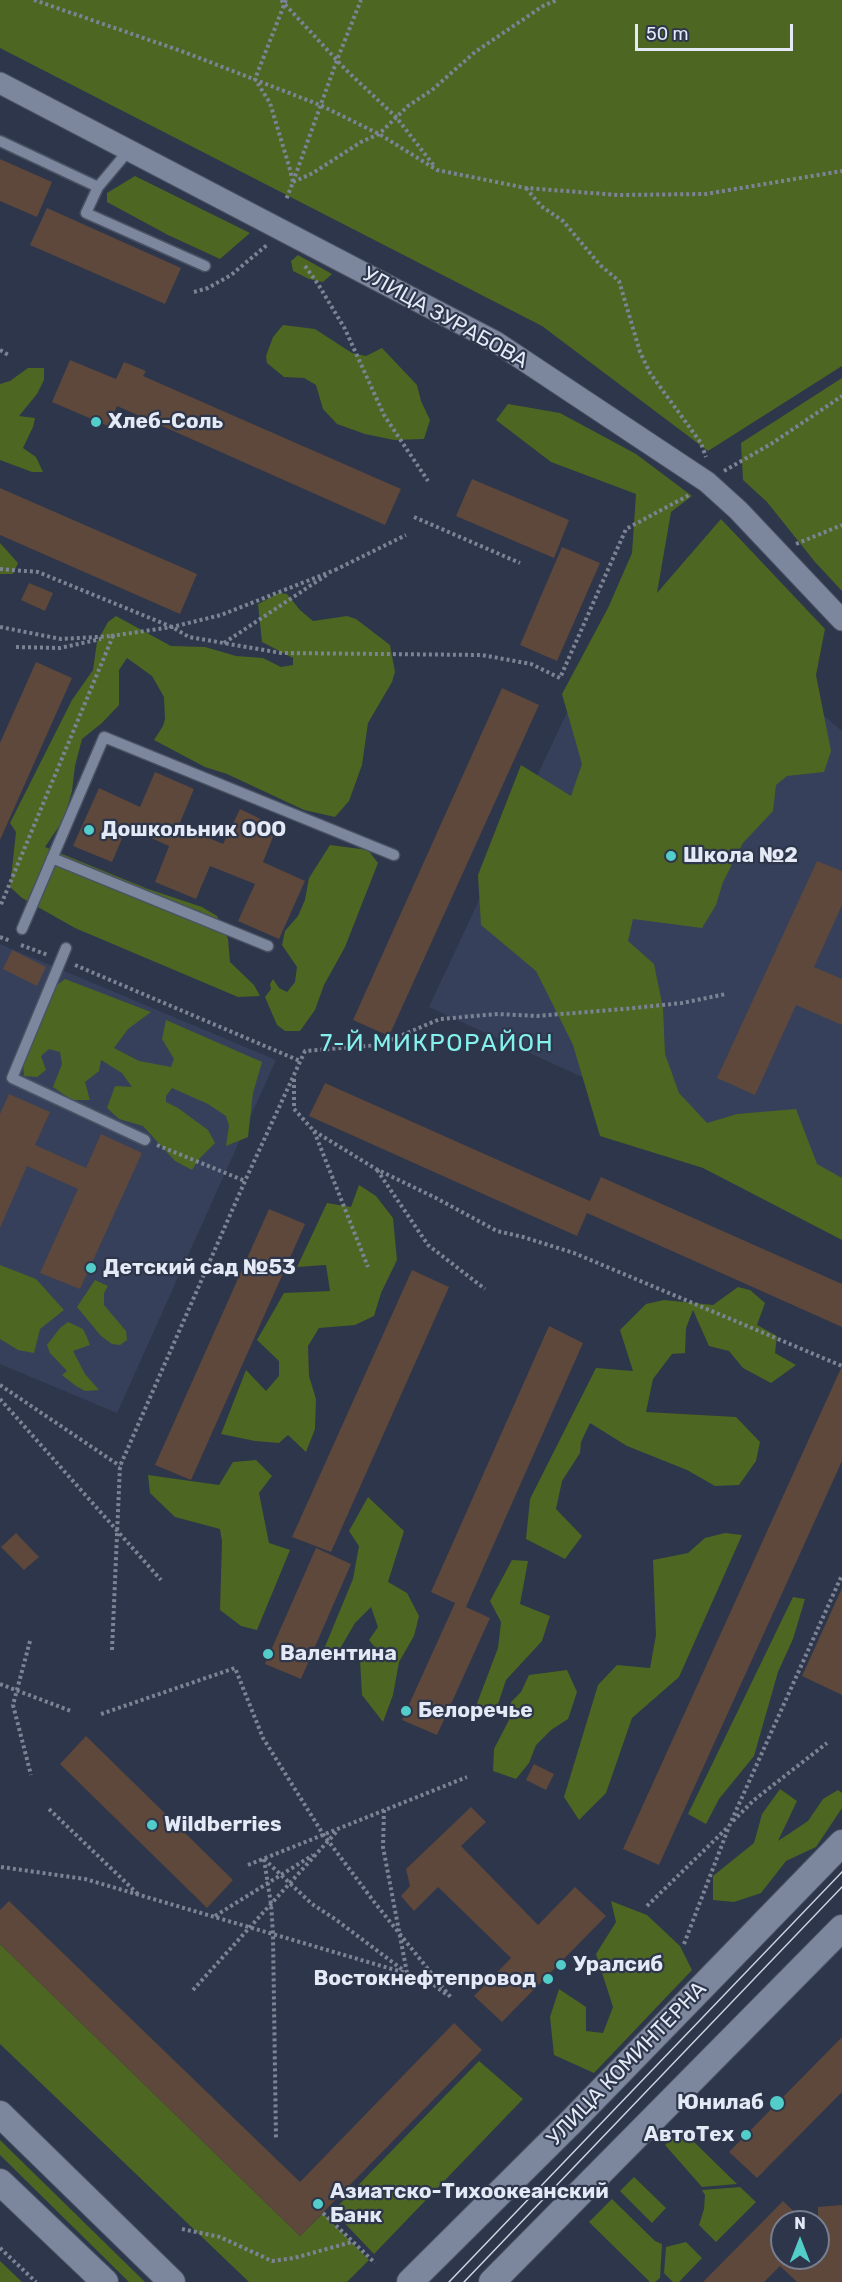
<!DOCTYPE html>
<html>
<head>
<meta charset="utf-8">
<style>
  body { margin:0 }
  #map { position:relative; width:842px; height:2282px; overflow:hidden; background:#2d364a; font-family:Rubik,sans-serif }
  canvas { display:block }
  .north { position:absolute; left:770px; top:2210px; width:60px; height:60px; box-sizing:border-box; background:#2d364a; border:2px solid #767e8f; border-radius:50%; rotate:0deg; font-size:16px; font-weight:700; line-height:24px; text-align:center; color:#e4e9f6 }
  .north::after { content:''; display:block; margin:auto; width:21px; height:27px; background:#53cdc9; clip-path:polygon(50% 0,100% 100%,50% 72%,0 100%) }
  .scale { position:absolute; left:635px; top:24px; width:158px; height:27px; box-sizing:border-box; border:3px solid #e4e9f6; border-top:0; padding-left:8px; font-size:18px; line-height:21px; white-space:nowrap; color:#e4e9f6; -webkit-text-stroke:4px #2d364a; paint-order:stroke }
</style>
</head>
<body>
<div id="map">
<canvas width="842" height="2282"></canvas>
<div class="north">N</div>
<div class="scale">50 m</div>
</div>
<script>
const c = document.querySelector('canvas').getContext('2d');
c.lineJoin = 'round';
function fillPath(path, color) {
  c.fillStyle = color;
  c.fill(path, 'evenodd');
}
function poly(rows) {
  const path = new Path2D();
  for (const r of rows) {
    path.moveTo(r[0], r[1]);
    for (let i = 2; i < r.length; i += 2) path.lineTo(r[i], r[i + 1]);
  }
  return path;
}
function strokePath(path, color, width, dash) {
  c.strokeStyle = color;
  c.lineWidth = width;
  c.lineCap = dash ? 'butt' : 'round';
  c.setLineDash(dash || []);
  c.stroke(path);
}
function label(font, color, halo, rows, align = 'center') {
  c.font = font + ' Rubik,sans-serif';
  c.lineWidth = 4.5;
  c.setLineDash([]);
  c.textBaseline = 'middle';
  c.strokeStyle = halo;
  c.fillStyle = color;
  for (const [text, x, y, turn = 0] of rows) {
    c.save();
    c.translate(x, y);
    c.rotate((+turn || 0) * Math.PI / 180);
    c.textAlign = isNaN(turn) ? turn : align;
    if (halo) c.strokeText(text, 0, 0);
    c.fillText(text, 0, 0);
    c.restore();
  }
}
fillPath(poly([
  [618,603,749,653,842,731,842,1196,429,1007],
  [0,944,276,1060,117,1413,0,1364]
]), '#36405a');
fillPath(poly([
  [0,0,842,0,842,366,708,451,542,326,0,48],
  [135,176,250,233,220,259,168,235,107,202,107,193],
  [298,255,332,274,323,282,309,279,293,271,291,261],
  [283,325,315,329,352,353,366,356,382,348,417,385,421,401,430,420,424,439,394,440,365,434,337,424,323,409,316,385,304,378,284,377,267,363,266,356,273,337],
  [28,368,44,368,44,380,37,394,19,416,35,418,33,427,23,448,36,457,43,472,32,472,0,460,0,384,10,381],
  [842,378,842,591,815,562,767,502,743,480,741,443],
  [508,404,560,413,636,454,692,496,671,512,657,593,721,519,825,629,816,675,831,751,824,772,787,776,776,785,773,811,743,843,723,882,716,905,702,928,633,919,628,941,654,964,663,1008,665,1054,679,1093,707,1123,737,1114,796,1109,817,1164,842,1178,842,1240,703,1168,600,1136,573,1045,536,971,481,925,478,875,521,765,571,796,582,764,562,694,608,608,632,553,636,494,551,462,496,420],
  [0,543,18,563,13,574,0,574],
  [279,593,287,594,300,610,313,621,347,616,356,619,390,645,395,672,392,682,368,723,362,765,349,801,335,817,304,810,227,774,205,767,154,740,163,726,165,719,164,697,152,676,127,658,119,670,119,705,102,723,82,739,75,766,72,791,64,819,45,847,148,889,202,907,217,916,228,939,230,962,254,985,260,996,238,997,75,928,22,898,10,887,16,832,10,823,72,700,93,670,97,642,108,622,116,616,171,646,205,647,236,656,263,658,281,667,293,665,293,658,262,642,258,604],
  [330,845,368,850,378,863,345,947,324,985,315,1010,300,1031,285,1031,277,1025,265,997,271,989,270,984,273,979,279,988,287,992,295,982,297,967,282,945,285,931,298,916,305,900,309,878],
  [65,979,151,1012,128,1029,114,1048,139,1061,171,1067,174,1059,162,1039,166,1020,262,1062,253,1093,248,1137,226,1146,229,1126,226,1116,208,1104,172,1088,166,1096,166,1102,178,1108,208,1130,215,1143,200,1158,192,1170,175,1161,143,1126,119,1119,107,1108,115,1086,132,1087,122,1073,101,1060,99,1071,85,1082,90,1100,72,1100,53,1087,62,1064,60,1052,49,1049,41,1056,46,1070,37,1077,24,1076,21,1041,42,996],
  [359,1185,376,1196,393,1218,397,1260,381,1293,374,1316,355,1325,319,1328,308,1346,309,1376,316,1399,315,1429,306,1452,288,1435,279,1443,255,1441,221,1434,246,1370,266,1391,279,1376,279,1361,257,1340,284,1293,330,1291,326,1265,297,1267,327,1203,351,1207],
  [0,1265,36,1279,64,1310,40,1329,34,1353,18,1350,0,1339],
  [95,1280,108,1286,104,1293,104,1305,126,1331,127,1340,120,1345,112,1344,101,1336,77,1307],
  [738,1287,750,1290,765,1303,757,1325,777,1336,775,1353,796,1365,771,1383,743,1368,729,1351,709,1346,693,1310,686,1328,685,1353,672,1354,653,1379,646,1412,736,1417,760,1442,756,1461,739,1485,715,1486,687,1470,627,1446,590,1423,581,1442,580,1453,562,1481,556,1509,582,1536,565,1559,526,1539,530,1499,596,1368,633,1371,620,1330,646,1304,664,1300,713,1305],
  [68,1322,83,1329,86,1335,90,1345,73,1351,85,1374,99,1390,85,1391,76,1386,62,1375,67,1371,50,1353,47,1345,60,1328],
  [256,1460,272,1476,259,1493,269,1543,290,1550,257,1630,241,1626,220,1610,222,1541,220,1529,175,1517,150,1493,148,1475,219,1485,233,1462],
  [368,1497,404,1531,388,1582,407,1593,419,1616,414,1636,399,1662,393,1695,383,1722,362,1695,360,1660,382,1656,369,1640,378,1627,371,1607,355,1623,334,1659,324,1649,353,1579,359,1546,349,1531],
  [725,1533,742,1535,679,1677,632,1718,606,1793,579,1820,564,1797,598,1685,617,1665,650,1668,656,1635,653,1560,688,1553,705,1538],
  [512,1560,528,1561,520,1604,550,1616,542,1641,506,1680,496,1710,473,1714,498,1648,501,1622,490,1601],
  [793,1597,805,1599,793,1639,778,1672,754,1756,719,1799,706,1824,688,1814],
  [567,1670,577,1692,568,1719,551,1730,536,1745,529,1763,516,1779,493,1771,494,1749,509,1720,511,1702,521,1692,529,1675],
  [780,1789,797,1801,778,1841,808,1821,823,1799,838,1790,842,1793,842,1808,816,1847,786,1861,761,1893,734,1902,713,1900,713,1876,754,1843,762,1814],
  [611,1901,647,1915,680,1946,692,1970,594,2073,554,2055,550,2017,559,1989,586,2007,586,2031,603,2033,613,2007,596,1954,616,1922],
  [0,1944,300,2236,323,2213,369,2260,347,2282,249,2282,0,2044],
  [479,2061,523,2099,374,2254,333,2211],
  [673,2137,690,2138,737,2184,702,2187,665,2145],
  [0,2140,145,2282,129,2282,0,2155],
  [634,2177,666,2208,652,2223,620,2191],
  [740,2187,756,2202,716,2242,699,2225,704,2209,705,2195,702,2190],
  [612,2199,655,2241,662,2244,660,2278,655,2282,650,2282,589,2222],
  [686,2242,702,2258,679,2282,673,2282,664,2273,666,2247],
  [0,2261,22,2282,0,2282]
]), '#4d6621');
fillPath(poly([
  [0,159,52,182,37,217,0,201],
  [47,208,181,268,165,304,30,245],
  [70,360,116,379,124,362,146,371,143,376,401,489,385,525,117,406,108,426,52,402],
  [472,479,569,520,554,558,456,516],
  [0,488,197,574,180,614,0,535],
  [562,547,600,563,557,661,520,645],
  [29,583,53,593,45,611,21,600],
  [36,662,72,678,0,840,0,743],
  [502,688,539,705,389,1036,353,1020],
  [155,772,194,789,179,825,223,844,240,809,277,827,263,862,305,881,279,939,238,921,255,884,210,866,196,899,155,882,169,846,127,827,112,862,73,846,99,788,140,807],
  [817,861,842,871,842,905,814,967,842,979,842,1025,796,1005,755,1095,717,1078],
  [12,950,46,967,37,986,3,969],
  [325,1083,590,1201,601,1177,842,1284,842,1327,587,1213,577,1236,309,1116],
  [9,1094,50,1112,35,1145,86,1168,101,1134,142,1153,80,1289,40,1273,78,1189,27,1166,0,1228,0,1114],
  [269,1209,305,1224,191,1480,155,1465],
  [412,1270,449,1287,331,1552,292,1537],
  [549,1326,583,1343,466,1607,490,1618,437,1735,402,1720,455,1603,431,1592],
  [842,1366,842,1461,659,1865,623,1849],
  [16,1533,39,1557,24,1570,1,1547],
  [316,1548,351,1564,301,1679,265,1664],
  [842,1588,842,1695,802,1676],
  [86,1736,233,1880,207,1908,60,1764],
  [534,1764,554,1774,546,1790,526,1780],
  [471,1807,486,1822,461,1846,538,1925,575,1887,606,1916,502,2022,474,1996,511,1958,438,1887,414,1911,401,1896,410,1886,406,1869],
  [9,1901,300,2182,454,2023,482,2050,300,2236,0,1944,0,1910],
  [842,2037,842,2092,757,2178,729,2152],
  [783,2201,805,2222,782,2222,782,2258,818,2258,818,2207,842,2205,842,2282,797,2282,780,2266,764,2282,703,2282]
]), '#5e473b');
const service = poly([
  [0,141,98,187],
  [129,150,98,187,86,213,205,266],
  [52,858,268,946],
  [22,929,104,737,394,855],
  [66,948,12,1078,145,1140]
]);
const minor = poly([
  [0,83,496,342,707,482,738,510,842,620]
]);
const tertiary = poly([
  [0,2114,172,2282],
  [0,2182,105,2282],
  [410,2282,573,2120,842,1843],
  [492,2282,842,1928]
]);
strokePath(service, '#4b5263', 13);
strokePath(minor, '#4b5263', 23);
strokePath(tertiary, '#4b5263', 28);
strokePath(poly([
  [34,0,184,52,320,105,379,134,437,170,526,188,618,195,706,194,842,171],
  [281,0,346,70,396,117,435,167],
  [286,0,255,79,270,103,289,166,293,182,286,200],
  [293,182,313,173,361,142,379,134,408,106,432,90,475,52,543,6,557,0],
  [293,182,337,60,361,0],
  [526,188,541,206,563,221,600,265,619,281,640,352,650,373,701,443,706,457],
  [305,266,318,284,345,329,384,415,428,481],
  [194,292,208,288,231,275,267,245],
  [0,350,10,356],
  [724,471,771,444,842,396],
  [414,517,520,563],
  [796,544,842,525],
  [0,569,38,572,172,627,189,637,281,653,482,655,531,664,560,678,626,529,691,494],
  [335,570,406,535],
  [0,627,61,639,113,636,0,907],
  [111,636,172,627,221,615,335,570],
  [224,643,328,574],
  [16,647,60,648,101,639],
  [0,937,11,941],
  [21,945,48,955],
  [75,965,300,1061],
  [294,1079,294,1109,314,1131,368,1267],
  [314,1131,376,1169,436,1198,497,1231,523,1237,574,1253,842,1366],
  [157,1145,245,1181],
  [377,1170,428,1245,485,1289],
  [0,1385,120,1466],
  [0,1399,161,1580],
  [30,1641,13,1705,31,1775],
  [112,1650,120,1466,245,1181,305,1051,379,1045,440,1019,498,1014,537,1016,624,1009,682,1003,726,994],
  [0,1684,71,1711],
  [101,1714,235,1668,263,1738,323,1834,375,1903,452,1999],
  [49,1809,139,1895],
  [384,1810,383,1847,407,1973],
  [733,1821,754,1800,827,1743],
  [264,1859,271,1904,273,1934,276,2140],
  [264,1859,312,1904,335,1919,403,1970],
  [248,1865,467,1777],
  [1,1867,85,1879,426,1979,447,1995],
  [647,1906,728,1827],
  [215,1916,313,1855],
  [684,1944,730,1824,842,1575],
  [193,1990,338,1830],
  [323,2213,375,2263],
  [182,2229,220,2237,272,2261,294,2258,352,2242],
  [0,2248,36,2282]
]), '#7c8394', 4, [3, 3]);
strokePath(service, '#7c869d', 10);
strokePath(minor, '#7c869d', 21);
strokePath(tertiary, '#7c869d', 26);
strokePath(poly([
  [449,2282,842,1872],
  [464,2282,842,1887]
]), '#cdd3e1', 1.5);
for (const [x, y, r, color] of [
  [96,422,6,"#53cdc9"],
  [89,830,6,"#53cdc9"],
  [671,856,6,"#53cdc9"],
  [91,1268,6,"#53cdc9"],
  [268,1654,6,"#53cdc9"],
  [406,1711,6,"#53cdc9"],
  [152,1825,6,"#53cdc9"],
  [561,1965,6,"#53cdc9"],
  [548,1979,6,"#53cdc9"],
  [777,2103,8,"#53cdc9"],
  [746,2135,6,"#53cdc9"],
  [318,2204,6,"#53cdc9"]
]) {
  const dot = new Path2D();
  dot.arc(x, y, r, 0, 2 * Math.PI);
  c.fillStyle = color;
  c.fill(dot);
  strokePath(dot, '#2d364a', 2);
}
label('21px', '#e4e9f6', '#2d364a', [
  ["УЛИЦА ЗУРАБОВА",445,318,29],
  ["УЛИЦА КОМИНТЕРНА",627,2064,-46]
]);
label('bold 21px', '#e4e9f6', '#2d364a', [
  ["Хлеб-Соль",108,422],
  ["Дошкольник ООО",101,830],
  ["Школа №2",683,856],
  ["Детский сад №53",103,1268],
  ["Валентина",280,1654],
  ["Белоречье",418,1711],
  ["Wildberries",164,1825],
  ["Уралсиб",573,1965],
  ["Востокнефтепровод",536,1979,"right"],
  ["Юнилаб",764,2103,"right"],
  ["АвтоТех",734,2135,"right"],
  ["Азиатско-Тихоокеанский",330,2192],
  ["Банк",330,2216]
], 'left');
c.letterSpacing = '1.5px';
label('24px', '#85f1ec', '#2d364a', [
  ["7-Й МИКРОРАЙОН",437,1044]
]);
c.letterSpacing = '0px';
</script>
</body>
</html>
